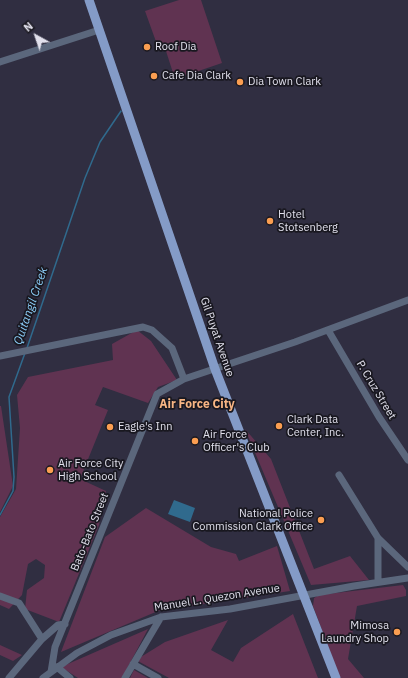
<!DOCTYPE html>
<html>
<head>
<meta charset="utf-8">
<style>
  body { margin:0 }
  #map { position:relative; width:408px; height:678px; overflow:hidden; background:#302e41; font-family:"IBM Plex Sans",sans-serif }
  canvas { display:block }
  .north { position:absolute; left:16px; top:16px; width:40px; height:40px; -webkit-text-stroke:3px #191820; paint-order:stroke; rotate:320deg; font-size:11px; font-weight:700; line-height:16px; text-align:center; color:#e1e0ec }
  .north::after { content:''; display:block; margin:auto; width:14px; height:18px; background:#e1e0ec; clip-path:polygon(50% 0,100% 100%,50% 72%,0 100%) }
</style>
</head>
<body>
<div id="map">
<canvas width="408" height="678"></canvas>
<div class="north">N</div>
</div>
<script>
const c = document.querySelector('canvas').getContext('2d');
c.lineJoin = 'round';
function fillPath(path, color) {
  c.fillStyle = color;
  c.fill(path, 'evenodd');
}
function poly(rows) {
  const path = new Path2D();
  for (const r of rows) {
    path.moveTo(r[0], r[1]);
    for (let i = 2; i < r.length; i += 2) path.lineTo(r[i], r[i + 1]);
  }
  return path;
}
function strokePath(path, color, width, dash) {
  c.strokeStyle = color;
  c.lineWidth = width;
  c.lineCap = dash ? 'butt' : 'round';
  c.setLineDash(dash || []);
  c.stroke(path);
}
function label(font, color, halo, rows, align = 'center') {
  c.font = font + ' "IBM Plex Sans",sans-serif';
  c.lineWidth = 3.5;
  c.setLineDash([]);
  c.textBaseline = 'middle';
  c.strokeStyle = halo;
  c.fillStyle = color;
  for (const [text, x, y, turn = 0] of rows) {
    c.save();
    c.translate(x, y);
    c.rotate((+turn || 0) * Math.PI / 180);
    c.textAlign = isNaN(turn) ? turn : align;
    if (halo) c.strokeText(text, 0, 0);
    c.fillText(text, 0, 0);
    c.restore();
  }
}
fillPath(poly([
  [179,0,201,0,222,63,175,79,165,48,159,50,145,11],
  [137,330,151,341,177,380,158,387,148,403,103,387,95,405,108,410,80,479,106,491,99,525,59,622,25,609,27,590,44,578,45,565,36,559,28,564,22,595,9,609,0,605,0,517,16,489,20,428,17,395,28,377,113,360,112,344],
  [0,406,1,406,13,486,0,512],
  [245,429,271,459,314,569,350,556,369,580,311,585],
  [146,508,211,547,236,554,239,561,277,546,290,591,158,611,61,652,105,537],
  [403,585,406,590,406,596,357,606,348,659,364,678,340,678,313,606,314,598,319,595],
  [293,614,318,678,169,678,136,660,165,642,228,620,211,650,233,662,241,648],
  [148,629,122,678,78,678,61,667],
  [0,645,22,655,13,661,0,655],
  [134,670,148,678,130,678]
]), '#603351');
fillPath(poly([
  [174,500,195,508,190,522,168,514]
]), '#306a8d');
strokePath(poly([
  [27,348,85,178,100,142,121,111],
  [0,515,13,491,14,477,9,397,25,353]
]), '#306a8d', 1.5);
strokePath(poly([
  [0,62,99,30],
  [328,330,379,417,408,460],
  [0,356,143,327,152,330,172,348,184,379],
  [339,475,378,538,408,567],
  [378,538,378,582],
  [0,596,19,603,42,639,9,678],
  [42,639,58,625,65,624],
  [133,664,158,678],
  [57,667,70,678],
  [51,672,55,647,157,394,184,379,295,342,408,300],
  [43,678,77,653,111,635,161,617,230,609,354,586,408,578],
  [125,678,161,617]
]), '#5b677c', 7);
strokePath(poly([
  [89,0,215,369,336,678]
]), '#849bc7', 9);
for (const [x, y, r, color] of [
  [147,47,4,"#fb9e51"],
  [154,76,4,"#fb9e51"],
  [240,82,4,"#fb9e51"],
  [270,221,4,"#fb9e51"],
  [279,426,4,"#fb9e51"],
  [110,427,4,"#fb9e51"],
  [195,441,4,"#fb9e51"],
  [50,470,4,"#fb9e51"],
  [321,520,4,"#fb9e51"],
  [397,632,4,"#fb9e51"]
]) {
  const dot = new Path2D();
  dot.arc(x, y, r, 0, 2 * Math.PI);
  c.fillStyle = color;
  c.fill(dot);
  strokePath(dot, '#191820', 1.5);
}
label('11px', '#e1e0ec', '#191820', [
  ["Roof Dia",155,47],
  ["Cafe Dia Clark",162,76],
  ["Dia Town Clark",248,82],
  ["Hotel",278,215],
  ["Stotsenberg",278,228],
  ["Clark Data",287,420],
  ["Center, Inc.",287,433],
  ["Eagle's Inn",118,427],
  ["Air Force",203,435],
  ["Officer's Club",203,448],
  ["Air Force City",58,464],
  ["High School",58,477],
  ["National Police",313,514,"right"],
  ["Commission Clark Office",313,527,"right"],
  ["Mimosa",389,626,"right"],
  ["Laundry Shop",389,639,"right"]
], 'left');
label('11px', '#e1e0ec', '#191820', [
  ["Gil Puyat Avenue",217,337,71],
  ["P. Cruz Street",376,390,59],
  ["Bato-Bato Street",90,532,-68],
  ["Manuel L. Quezon Avenue",217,598,-9]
]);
label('italic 12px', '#8bccf7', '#191820', [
  ["Quitangil Creek",31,306,-71]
]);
label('bold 12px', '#f7b584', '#191820', [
  ["Air Force City",197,405]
]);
</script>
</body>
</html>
